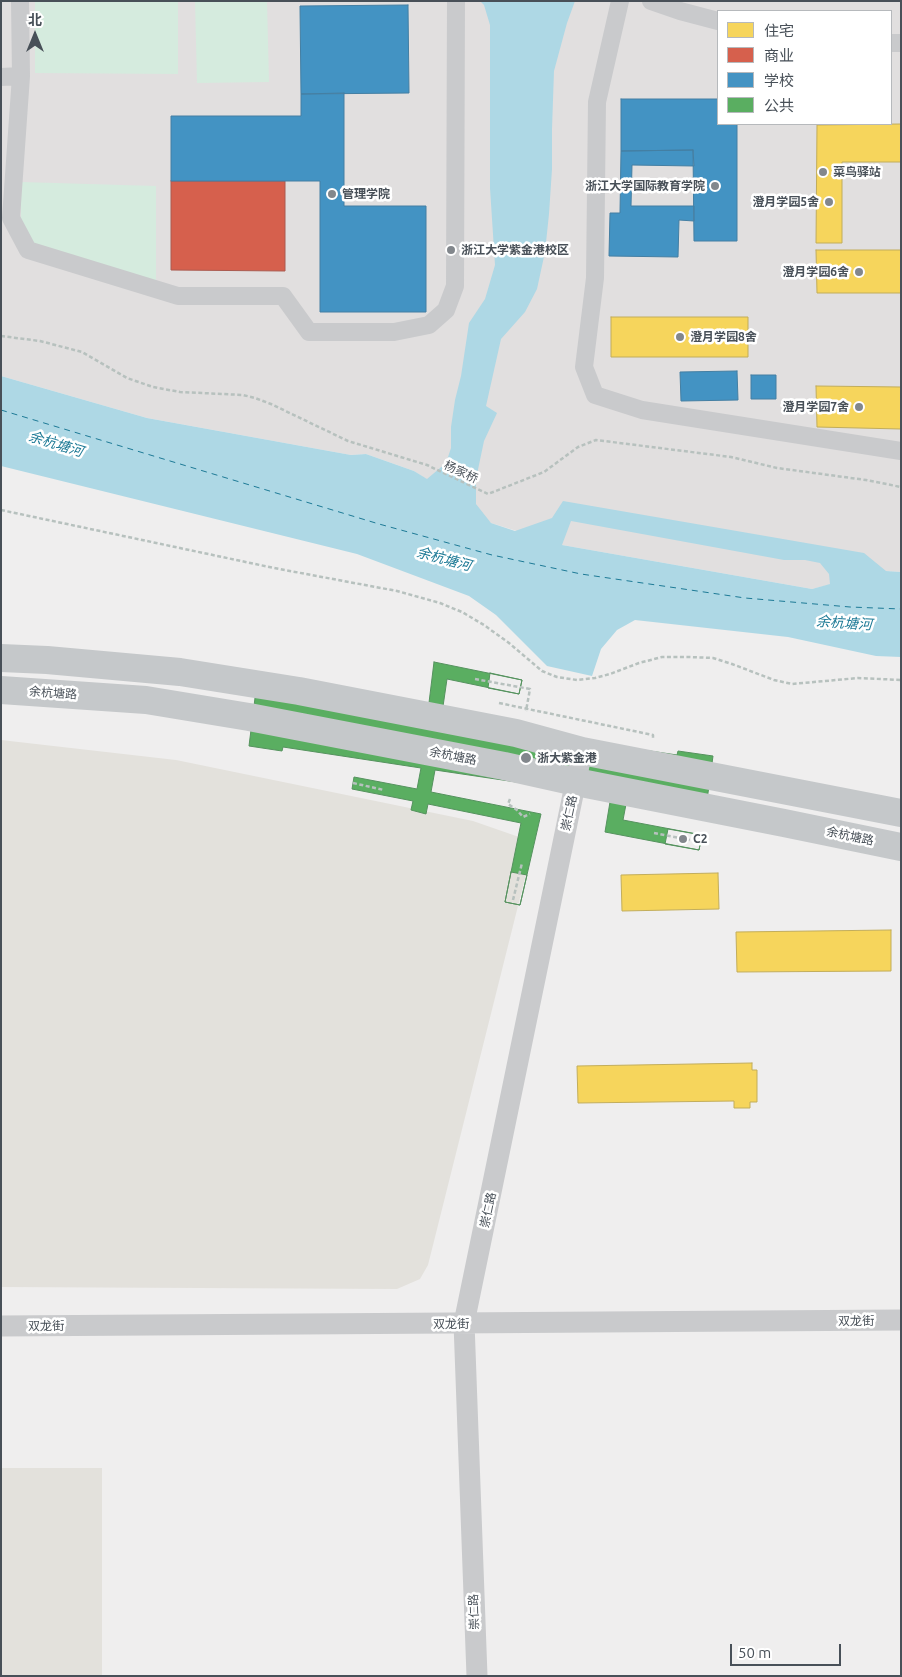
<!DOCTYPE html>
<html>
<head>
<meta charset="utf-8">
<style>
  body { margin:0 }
  #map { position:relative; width:902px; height:1677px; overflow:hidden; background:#efeeee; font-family:Ubuntu,"Noto Sans SC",sans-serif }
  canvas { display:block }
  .frame { position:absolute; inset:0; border:2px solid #485058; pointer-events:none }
  .legend { position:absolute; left:717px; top:10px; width:175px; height:115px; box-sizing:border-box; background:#fff; border:1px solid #b6b9bc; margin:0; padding:6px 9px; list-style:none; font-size:15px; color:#485058 }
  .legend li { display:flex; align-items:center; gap:10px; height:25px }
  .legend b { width:25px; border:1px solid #b6b9bc }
  .north { position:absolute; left:10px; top:10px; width:50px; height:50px; -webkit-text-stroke:4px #fff; paint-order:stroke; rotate:0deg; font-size:14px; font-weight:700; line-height:20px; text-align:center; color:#485058 }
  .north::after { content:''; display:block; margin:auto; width:18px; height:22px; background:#485058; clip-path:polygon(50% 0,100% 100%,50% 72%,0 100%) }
  .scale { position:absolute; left:730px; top:1644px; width:111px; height:22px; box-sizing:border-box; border:2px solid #485058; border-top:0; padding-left:6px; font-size:15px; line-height:18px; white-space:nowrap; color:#485058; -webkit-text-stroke:4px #fff; paint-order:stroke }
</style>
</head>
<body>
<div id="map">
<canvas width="902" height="1677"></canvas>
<div class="frame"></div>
<ul class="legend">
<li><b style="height:14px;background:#f6d55c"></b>住宅</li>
<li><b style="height:14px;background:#d6604d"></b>商业</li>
<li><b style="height:14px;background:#4393c3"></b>学校</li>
<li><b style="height:14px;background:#5aae61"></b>公共</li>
</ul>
<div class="north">北</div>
<div class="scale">50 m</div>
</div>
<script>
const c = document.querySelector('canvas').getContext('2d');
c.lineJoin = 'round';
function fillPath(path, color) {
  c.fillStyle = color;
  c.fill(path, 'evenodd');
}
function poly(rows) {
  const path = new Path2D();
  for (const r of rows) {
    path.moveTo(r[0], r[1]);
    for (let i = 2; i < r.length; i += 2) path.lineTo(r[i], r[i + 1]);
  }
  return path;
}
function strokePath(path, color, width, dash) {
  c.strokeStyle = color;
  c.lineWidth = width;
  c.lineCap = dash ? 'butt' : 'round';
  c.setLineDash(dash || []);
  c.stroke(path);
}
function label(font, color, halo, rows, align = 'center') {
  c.font = font + ' Ubuntu,"Noto Sans SC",sans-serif';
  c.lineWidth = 5;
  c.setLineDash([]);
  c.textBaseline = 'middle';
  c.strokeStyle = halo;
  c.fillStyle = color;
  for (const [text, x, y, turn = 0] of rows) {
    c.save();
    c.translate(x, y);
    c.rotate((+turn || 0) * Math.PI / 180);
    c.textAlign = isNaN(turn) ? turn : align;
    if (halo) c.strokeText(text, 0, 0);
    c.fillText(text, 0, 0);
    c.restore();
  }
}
fillPath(poly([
  [1,740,176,760,473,821,519,837,528,866,428,1265,420,1279,397,1289,1,1287],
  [1,1468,102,1468,102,1676,1,1676]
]), '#e3e1dc');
fillPath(poly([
  [1,1,901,1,901,572,886,571,812,589,562,545,491,523,414,471,366,454,351,455,147,418,1,376],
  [718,11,891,11,891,124,718,124]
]), '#e1dfdf');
fillPath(poly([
  [35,1,178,1,178,74,35,73],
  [195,1,267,1,269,82,197,83],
  [21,182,156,186,156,281,36,245,25,234,21,221]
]), '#d5ebde');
fillPath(poly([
  [480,1,575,1,567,23,554,71,552,129,552,169,549,214,545,252,537,289,525,312,501,339,486,406,497,413,484,441,476,479,476,504,491,523,515,531,552,518,563,501,864,553,886,571,901,572,901,657,876,656,788,637,635,620,617,630,601,649,592,676,547,666,496,615,469,596,357,554,1,466,1,376,147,418,351,455,366,454,414,471,427,479,446,463,451,448,451,427,455,400,461,376,469,323,485,299,495,265,490,188,490,25,484,5],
  [571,521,784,560,805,560,820,563,829,574,830,584,812,589,562,545]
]), '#aed8e5');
const homes = poly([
  [901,124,901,162,842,162,842,243,816,243,817,125,901,124],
  [816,250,901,250,901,293,817,293,816,250],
  [611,317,748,317,748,357,611,357,611,317],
  [816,386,901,387,901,429,817,427,816,386],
  [718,873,719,909,622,911,621,875,718,873],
  [891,930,891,971,737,972,736,932,891,930],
  [752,1063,752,1070,757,1070,757,1102,750,1102,750,1108,734,1108,734,1101,578,1103,577,1066,752,1063]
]);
fillPath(homes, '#f6d55c');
strokePath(homes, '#c2ad5b', 1);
const shops = poly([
  [171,181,285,181,285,271,171,270,171,181]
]);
fillPath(shops, '#d6604d');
strokePath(shops, '#ab5b50', 1);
const schools = poly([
  [408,5,409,93,301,94,300,6,408,5],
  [344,93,344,206,426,206,426,312,320,312,320,181,171,181,171,116,301,116,301,94,344,93],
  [621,99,718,99,718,124,737,124,737,241,694,241,693,150,621,151,621,99],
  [693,150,694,166,632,165,631,206,694,206,694,221,679,220,678,257,609,256,610,213,620,213,621,151,693,150],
  [737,371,738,400,681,401,680,372,737,371],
  [751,375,776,375,776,399,751,399,751,375]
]);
fillPath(schools, '#4393c3');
strokePath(schools, '#447fa3', 1);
const public = poly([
  [434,662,522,680,519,694,447,679,441,720,677,755,678,751,713,756,705,815,627,799,623,820,702,835,699,850,605,832,611,796,435,770,431,792,541,814,520,905,505,902,521,823,428,804,426,814,411,810,413,801,352,789,354,777,417,789,421,768,283,747,282,751,249,746,256,690,427,719,434,662],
  [490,673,522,680,519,694,488,688,490,673],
  [668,829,702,835,699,850,665,844,668,829],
  [511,872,527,875,520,905,505,902,511,872]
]);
fillPath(public, '#5aae61');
strokePath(public, '#55925e', 1);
strokePath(poly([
  [1,410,379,524,492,555,581,574,745,598,850,607,901,609]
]), '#1d7a96', 1, [6, 5]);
strokePath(poly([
  [1,336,40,341,82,352,127,378,153,387,180,392,243,395,255,398,271,404,348,441,427,465,488,494,544,472,578,447,596,440,731,457,777,468,866,480,901,487],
  [1,510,274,568,397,591,440,603,462,612,484,625,509,643,542,671,557,677,577,680,595,678,610,674,639,663,662,657,689,657,713,658,732,664,774,680,792,684,858,678,901,680],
  [475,679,530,689,526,711],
  [499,703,653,735,653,738],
  [353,783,384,790],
  [510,799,508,804,517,810,523,817,530,814],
  [654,833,700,842],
  [513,900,522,863]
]), '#b7c1be', 2.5, [4, 2.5]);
strokePath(poly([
  [20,1,21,76,11,218,28,250,178,296,283,296,309,332,394,332,429,325,446,310,455,286,456,1],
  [620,1,597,102,595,278,584,367,595,395,642,410,901,451],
  [651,1,680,11,718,21],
  [891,43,901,43],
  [1,77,21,76]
]), '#c9cacc', 18);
strokePath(poly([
  [1,1326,901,1320],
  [477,1676,464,1323,582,751]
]), '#c9cacc', 21);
strokePath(poly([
  [1,658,47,660,180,672,299,691,516,733,582,751,901,813],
  [1,690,146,700,249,717,504,766,576,782,784,823,901,847]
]), '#c5c8ca', 28);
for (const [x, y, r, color] of [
  [823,172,5,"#82878c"],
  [715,186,5,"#82878c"],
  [332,194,5,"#82878c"],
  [829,202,5,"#82878c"],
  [451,250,5,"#82878c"],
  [859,272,5,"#82878c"],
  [680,337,5,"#82878c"],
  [859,407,5,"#82878c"],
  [526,758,6,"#82878c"],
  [683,839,5,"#82878c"]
]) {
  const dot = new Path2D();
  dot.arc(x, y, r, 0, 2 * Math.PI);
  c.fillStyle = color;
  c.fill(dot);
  strokePath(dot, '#fff', 2);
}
label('bold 12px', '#485058', '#fff', [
  ["菜鸟驿站",833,172],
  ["浙江大学国际教育学院",705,186,"right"],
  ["管理学院",342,194],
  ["澄月学园5舍",819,202,"right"],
  ["浙江大学紫金港校区",461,250],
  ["澄月学园6舍",849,272,"right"],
  ["澄月学园8舍",690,337],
  ["澄月学园7舍",849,407,"right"],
  ["浙大紫金港",537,758],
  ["C2",693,839]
], 'left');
label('12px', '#485058', '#fff', [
  ["杨家桥",461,472,25],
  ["余杭塘路",53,693,4],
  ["余杭塘路",453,756,11],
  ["崇仁路",569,813,-78],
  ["余杭塘路",850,836,12],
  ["崇仁路",488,1210,-78],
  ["双龙街",856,1321],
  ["双龙街",451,1324],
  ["双龙街",46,1326],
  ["崇仁路",474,1612,-92]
]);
label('italic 14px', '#1d7a96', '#fff', [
  ["余杭塘河",56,444,17],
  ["余杭塘河",444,559,15],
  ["余杭塘河",844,623,4]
]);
</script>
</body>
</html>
